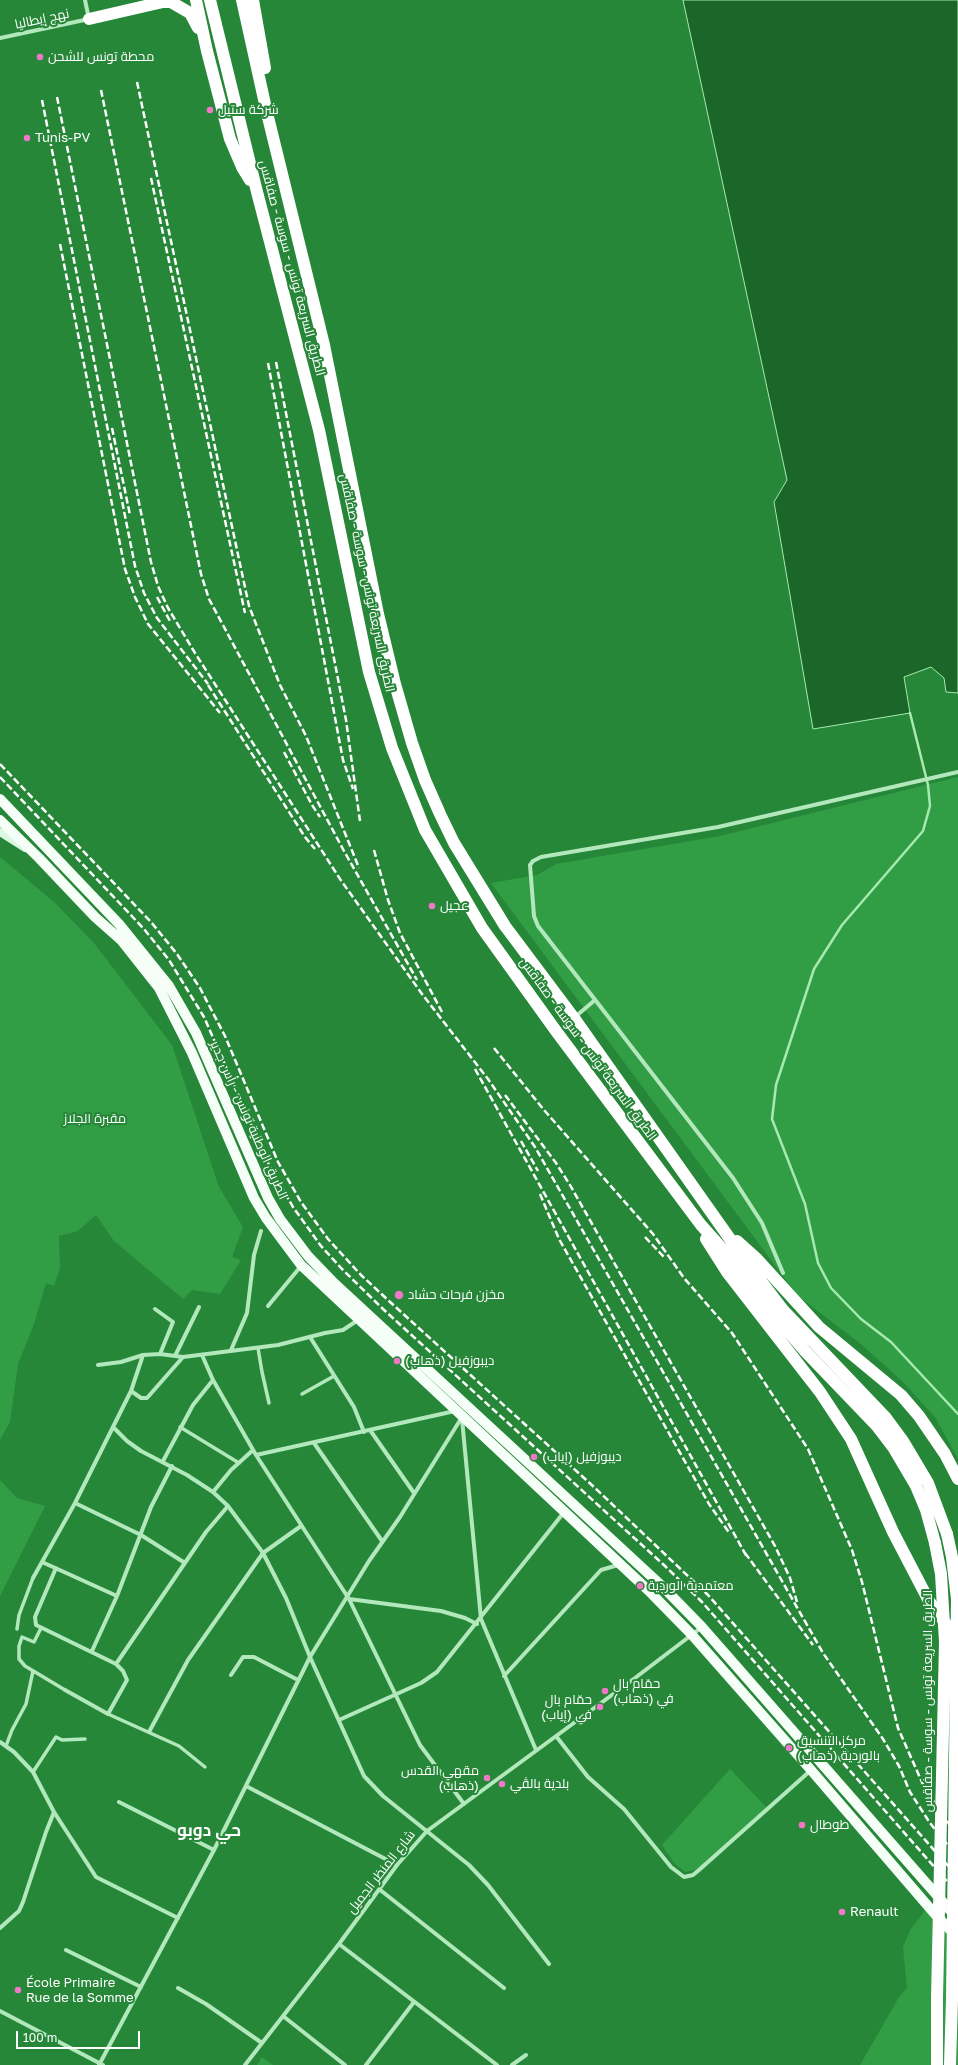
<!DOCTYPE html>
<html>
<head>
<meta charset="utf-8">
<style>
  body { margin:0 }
  #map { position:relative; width:958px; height:2065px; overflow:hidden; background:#278739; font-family:"Golos Text",sans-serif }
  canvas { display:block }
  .scale { position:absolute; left:16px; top:2031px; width:124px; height:18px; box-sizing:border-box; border:2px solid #fff; border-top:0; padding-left:5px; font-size:12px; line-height:14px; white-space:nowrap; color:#fff; -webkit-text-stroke:3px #278739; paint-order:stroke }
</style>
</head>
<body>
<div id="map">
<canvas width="958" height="2065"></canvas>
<div class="scale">100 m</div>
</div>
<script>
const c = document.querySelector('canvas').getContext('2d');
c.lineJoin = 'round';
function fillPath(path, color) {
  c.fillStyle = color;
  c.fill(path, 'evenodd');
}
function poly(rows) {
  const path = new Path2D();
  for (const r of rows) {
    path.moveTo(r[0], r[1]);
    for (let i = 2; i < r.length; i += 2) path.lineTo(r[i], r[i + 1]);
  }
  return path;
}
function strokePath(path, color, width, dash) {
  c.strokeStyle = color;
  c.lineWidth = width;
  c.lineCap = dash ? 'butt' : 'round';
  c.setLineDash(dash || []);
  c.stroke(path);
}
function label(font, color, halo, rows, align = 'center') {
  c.font = font + ' "Golos Text",Cairo,sans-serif';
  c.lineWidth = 4;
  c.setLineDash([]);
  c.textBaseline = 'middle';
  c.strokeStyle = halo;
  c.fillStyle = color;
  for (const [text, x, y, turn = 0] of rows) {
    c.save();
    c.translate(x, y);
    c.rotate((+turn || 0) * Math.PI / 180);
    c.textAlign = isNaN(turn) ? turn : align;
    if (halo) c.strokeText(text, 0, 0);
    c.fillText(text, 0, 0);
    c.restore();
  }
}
fillPath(poly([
  [958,777,958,1459,935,1417,902,1381,862,1345,797,1295,491,883,537,875,556,864,720,836],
  [0,857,54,902,94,943,172,1045,219,1187,243,1227,232,1257,241,1260,220,1294,192,1290,183,1299,114,1241,96,1215,78,1231,59,1236,60,1268,54,1286,46,1283,34,1324,18,1364,10,1422,0,1440],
  [0,1480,17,1498,45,1506,0,1596],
  [730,1769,768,1809,704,1868,685,1872,674,1863,662,1845],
  [926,1909,958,1944,958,2065,860,2065,899,1997,907,1988,903,1947,910,1930],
  [262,2057,273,2065,257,2065]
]), '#319e45');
const water = poly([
  [683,0,958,0,958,693,946,692,944,678,931,667,904,677,910,713,813,729,774,502,787,480,683,0]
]);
fillPath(water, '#1b672a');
strokePath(water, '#a7e9b1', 1);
strokePath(poly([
  [910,713,928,785,930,806,923,831,842,925,814,969,776,1085,772,1119,805,1204,818,1263,831,1288,861,1319,891,1342,958,1414]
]), '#a7e9b1', 2.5);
strokePath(poly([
  [258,1348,262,1372,269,1403],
  [302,1394,334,1376],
  [180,1427,239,1463],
  [41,1628,34,1642,22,1637,19,1646,19,1659,25,1666,65,1690],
  [17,1629,19,1615,33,1578],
  [108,1714,179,1746,205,1767],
  [6,1746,12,1730,26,1704,33,1671],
  [33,1772,56,1737,62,1740,85,1739]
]), '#b2e8bc', 3.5);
strokePath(poly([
  [0,38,89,19,85,0],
  [575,1017,595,1000],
  [783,1273,762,1223,733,1178,538,926,534,916,530,865,533,861,541,857,718,827,958,772],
  [268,1306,301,1266],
  [155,1309,173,1322,160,1354],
  [310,1337,354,1407,364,1432],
  [231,1350,247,1313,254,1255,261,1231],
  [202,1355,213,1380,256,1455,349,1599,420,1745,464,1804],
  [175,1356,199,1307],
  [98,1365,121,1362,143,1355,160,1354,183,1357,278,1345,325,1333,343,1330,358,1320],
  [131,1391,141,1398,147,1398,183,1357],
  [462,1419,481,1619,536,1750],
  [113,1427,127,1441,141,1451,187,1475,213,1492,228,1506,263,1553,286,1598,310,1657,364,1776,383,1796,469,1865,488,1885,549,1964],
  [370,1430,414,1493],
  [314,1443,382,1541],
  [256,1455,455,1411],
  [163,1461,193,1405,213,1380],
  [213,1492,231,1470,253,1450],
  [75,1503,141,1535,185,1563],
  [42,1562,117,1596],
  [56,1568,35,1617,36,1625,116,1664,123,1671,127,1680,108,1714,65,1690],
  [33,1578,75,1503,131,1391,143,1355],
  [349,1599,441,1611,465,1618,477,1624],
  [92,1651,117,1596,151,1507,172,1466],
  [116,1664,206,1532,228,1506],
  [231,1675,243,1657,254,1657,298,1680],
  [504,1676,601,1570,618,1565],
  [339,1720,421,1683,437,1672,565,1511],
  [149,1732,188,1660,263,1553,301,1526],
  [556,1736,588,1777,624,1809,671,1867,684,1877,693,1875,699,1870,810,1771],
  [0,1742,14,1752,33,1772,54,1812,96,1877,178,1918],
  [246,1786,397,1865],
  [119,1802,214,1850],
  [379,1889,504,1988],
  [0,1928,19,1911,23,1902,46,1832,54,1812],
  [339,1944,497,2065],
  [66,1950,141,1987],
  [178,1988,206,2004,262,2043],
  [0,2011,103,2065],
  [283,2016,345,2065],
  [99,2065,214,1850,310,1657,369,1561,400,1517,462,1417],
  [245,2065,339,1944,397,1865,427,1831,635,1678,702,1627],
  [366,2065,414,2002],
  [512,2065,526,2055]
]), '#b2e8bc', 4);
strokePath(poly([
  [0,832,25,848]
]), '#dcf7e1', 8);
strokePath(poly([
  [0,799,119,924,169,986,196,1033,268,1198,280,1219,308,1256,334,1283,664,1588,702,1627,955,1916],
  [0,820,39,858,95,917,121,940,159,988,192,1053,254,1198,266,1218,301,1265,649,1591,692,1635,811,1770,934,1913,956,1936]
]), '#f5fef7', 10);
strokePath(poly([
  [196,0,207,51,230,139,242,167,250,180],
  [210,0,256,188,319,430,369,672,392,748,425,830,482,928,556,1031,701,1225,735,1263,775,1316,805,1351,877,1426,893,1447,916,1486,926,1510,935,1543],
  [242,0,267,113,324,345,378,614,395,684,412,743,425,780,440,814,454,843,505,926,574,1018,747,1263,783,1310,886,1418,903,1441,928,1483,947,1534],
  [253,0,265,68],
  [89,19,163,2,171,2,190,13,198,28],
  [706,1239,727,1272,820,1392,851,1439,893,1532,929,1601,949,1628,958,1635],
  [737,1241,757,1259,819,1327,901,1395,919,1416,945,1454,958,1479],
  [937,2065,937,1997],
  [950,2065,952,1999]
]), '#fff', 12);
strokePath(poly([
  [137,82,249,606,280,685,306,736,359,868],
  [101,90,201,574,209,599,344,851,417,980],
  [57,97,151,562,158,586,168,608,195,653,340,879,422,994,488,1079,535,1147,823,1653,883,1739,899,1766,910,1792,930,1823,958,1858],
  [42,100,135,566,144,593,157,618,208,684],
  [151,178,245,613],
  [60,244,125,569,135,597,148,624,220,713],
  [276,362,346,720,360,821],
  [268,363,343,760,353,789],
  [112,428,130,515],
  [157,597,171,623],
  [208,685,305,837,315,849],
  [284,752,312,805,320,817],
  [0,764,151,922,177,954,200,988,225,1036,278,1162,301,1202,328,1239,361,1275,389,1301,594,1487,708,1595,958,1877],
  [0,777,144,929,169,960,204,1017,270,1167,293,1207,321,1246,342,1269,383,1309,665,1566,702,1602,958,1894],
  [374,850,388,900,400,933,442,1012],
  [494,1048,544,1110,653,1234,684,1278,732,1333,808,1449,852,1550,862,1582,898,1728,925,1789,952,1828,958,1833],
  [475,1069,747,1557],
  [505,1095,556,1163,570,1185,775,1546,790,1578,797,1602],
  [521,1141,538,1171],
  [540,1194,559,1239,709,1504,730,1534],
  [645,1237,664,1257],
  [745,1553,813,1645]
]), '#fff', 2.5, [7, 3]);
strokePath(poly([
  [947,1534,952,1557,957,1599,952,1999],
  [935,1543,941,1574,945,1642,937,1997]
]), '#fff', 12);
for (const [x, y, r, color] of [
  [40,57,4,"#f178c8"],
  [210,110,4,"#f178c8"],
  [27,138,4,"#f178c8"],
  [432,906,4,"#f178c8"],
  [399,1295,5,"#f178c8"],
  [397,1361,4,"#f178c8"],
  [534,1457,4,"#f178c8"],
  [640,1586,4,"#f178c8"],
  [605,1691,4,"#f178c8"],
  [600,1707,4,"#f178c8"],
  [789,1748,4,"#f178c8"],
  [487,1778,4,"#f178c8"],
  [502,1784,4,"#f178c8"],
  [802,1825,4,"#f178c8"],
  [842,1912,4,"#f178c8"],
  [18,1990,4,"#f178c8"]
]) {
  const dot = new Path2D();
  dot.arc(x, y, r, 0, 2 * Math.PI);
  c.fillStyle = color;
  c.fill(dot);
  strokePath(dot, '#278739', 1.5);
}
label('13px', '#fff', '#278739', [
  ["نهج إيطاليا",42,19,-12],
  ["الطريق السريعة تونس - سوسة - صفاقس",292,268,75],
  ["الطريق السريعة تونس - سوسة - صفاقس",367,583,78],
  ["الطريق السريعة تونس - سوسة - صفاقس",588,1049,54],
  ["الطريق الوطنية تونس - رأس جدير",249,1120,66],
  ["الطريق السريعة تونس - سوسة - صفاقس",928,1701,-90],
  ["شارع المنظر الجميل",381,1872,-52]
]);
label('13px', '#fff', '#278739', [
  ["محطة تونس للشحن",48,57],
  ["شركة ستيل",218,110],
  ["Tunis-PV",35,138],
  ["عجيل",440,906],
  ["مخزن فرحات حشاد",408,1295],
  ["ديبوزفيل (ذهاب)",405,1361],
  ["ديبوزفيل (إياب)",542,1457],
  ["معتمدية الوردية",648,1586],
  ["حمّام بال",613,1684],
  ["في (ذهاب)",613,1699],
  ["حمّام بال",592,1700,"right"],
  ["في (إياب)",592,1715,"right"],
  ["مركز التنسيق",797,1741],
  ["بالوردية (ذهاب)",797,1756],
  ["مقهي القدس",479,1771,"right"],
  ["(ذهاب)",479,1786,"right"],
  ["بلدية بالڤي",510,1784],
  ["طوطال",810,1825],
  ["Renault",850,1912],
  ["École Primaire",26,1983],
  ["Rue de la Somme",26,1998]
], 'left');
label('13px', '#fdfffd', '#278739', [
  ["مقبرة الجلاز",95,1119]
]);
label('bold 17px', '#fff', '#278739', [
  ["حي دوبو",209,1831]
]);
</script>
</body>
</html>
